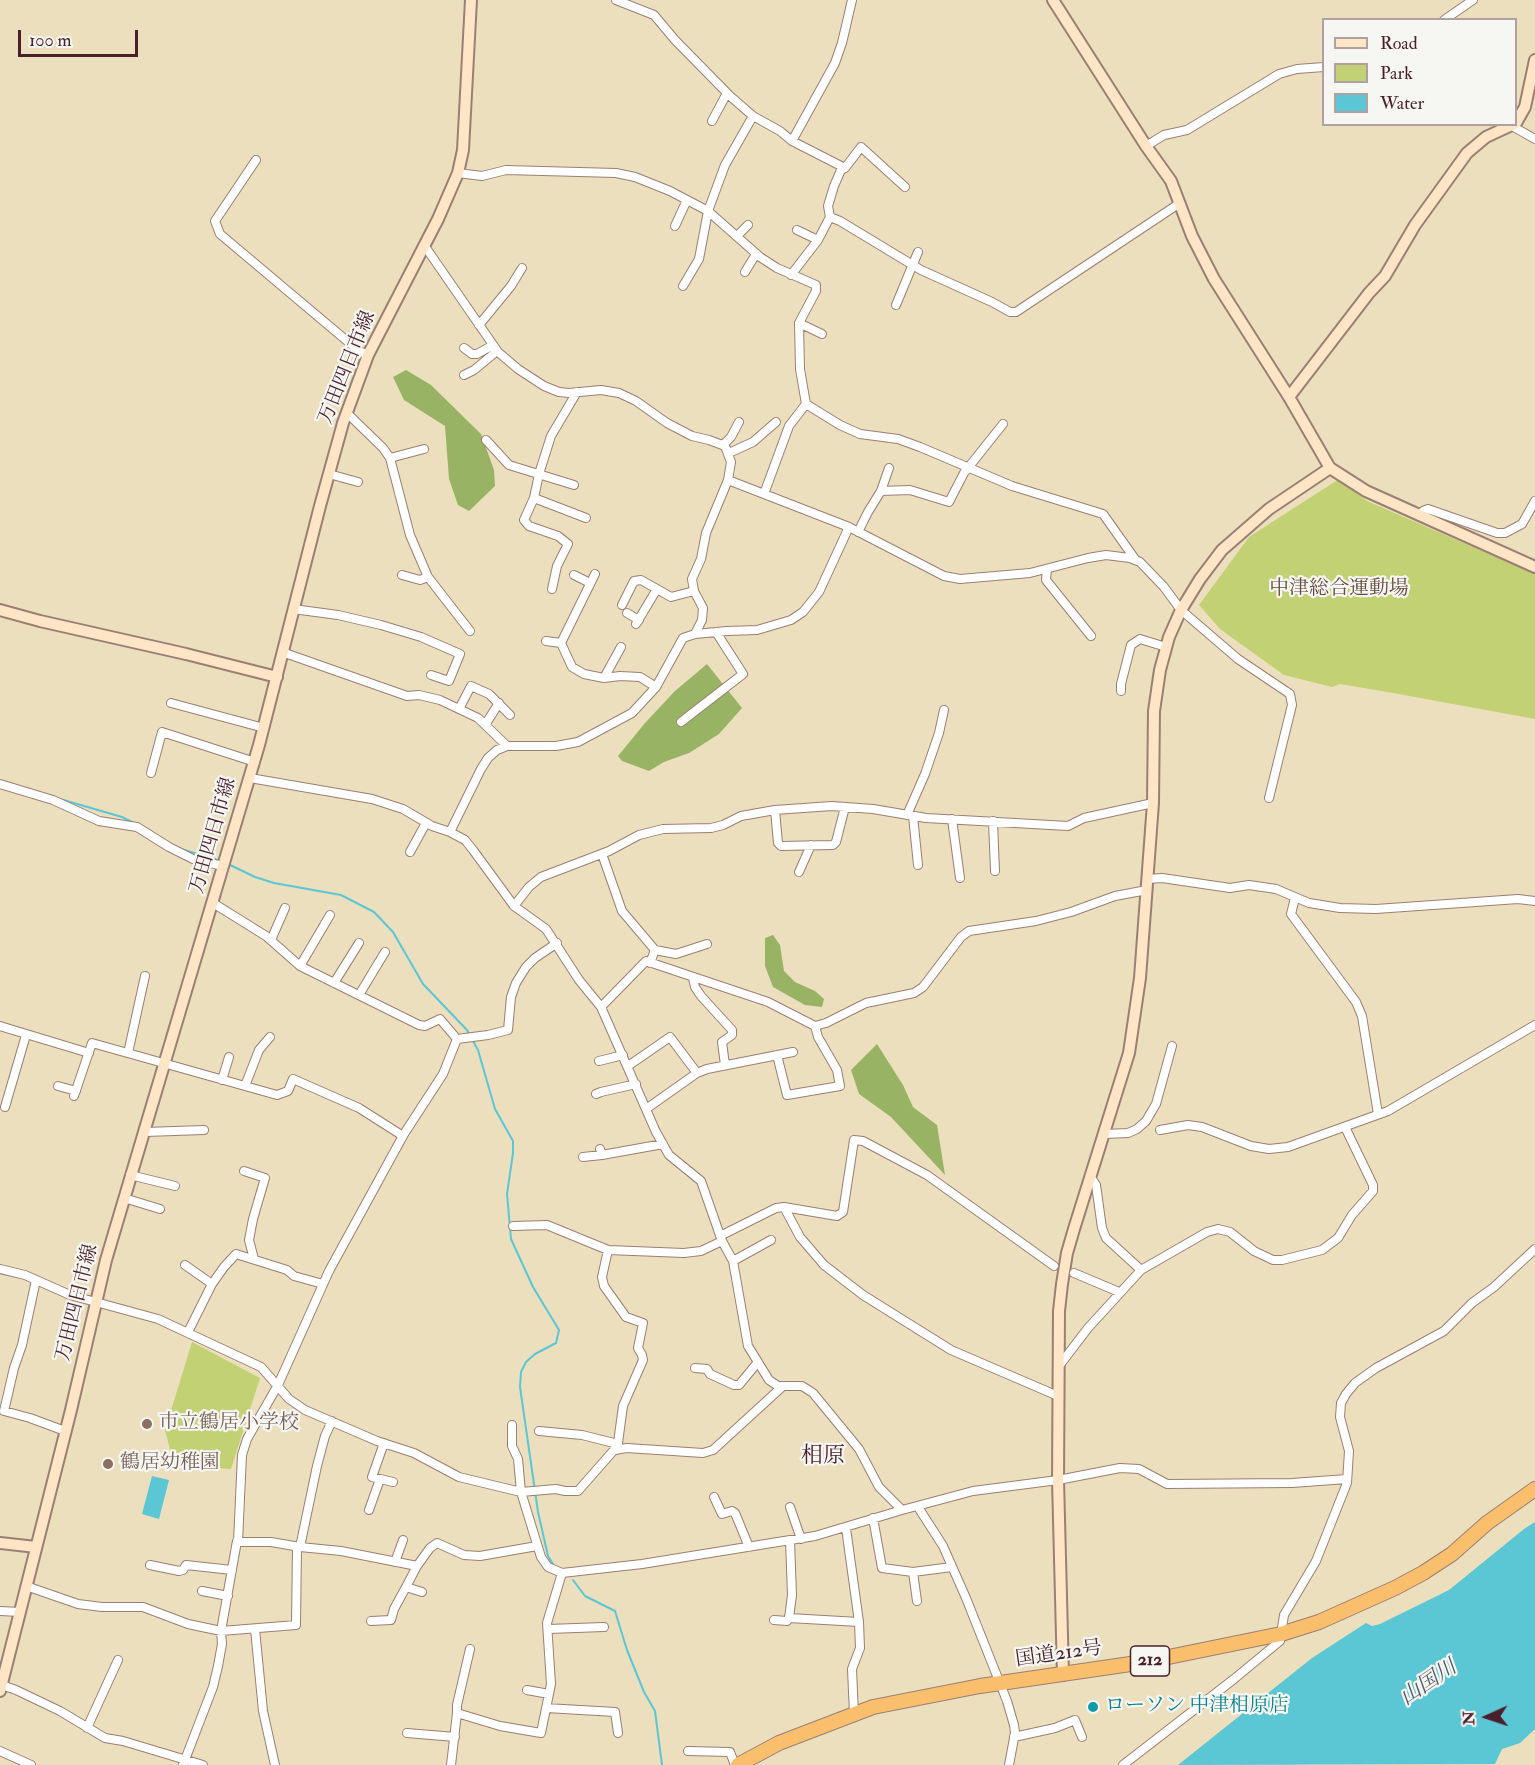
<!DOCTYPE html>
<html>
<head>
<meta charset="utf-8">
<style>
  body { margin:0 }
  #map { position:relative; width:1535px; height:1765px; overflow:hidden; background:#ecdfbd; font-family:"IM FELL Double Pica",serif }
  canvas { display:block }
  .legend { position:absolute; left:1322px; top:18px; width:195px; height:108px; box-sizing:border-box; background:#f6f6f2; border:2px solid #b1a0a2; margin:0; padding:8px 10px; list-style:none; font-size:18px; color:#4a1f2b }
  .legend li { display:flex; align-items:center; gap:12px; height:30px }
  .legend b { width:30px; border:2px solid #b1a0a2 }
  .north { position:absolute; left:1457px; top:1687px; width:60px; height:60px; -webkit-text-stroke:4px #f6f6f2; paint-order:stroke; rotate:267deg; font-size:16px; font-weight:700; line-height:24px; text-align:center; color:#4a1f2b }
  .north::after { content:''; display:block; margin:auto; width:21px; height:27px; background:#4a1f2b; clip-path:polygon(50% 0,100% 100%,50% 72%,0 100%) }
  .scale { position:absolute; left:18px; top:30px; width:120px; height:27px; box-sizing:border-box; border:3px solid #4a1f2b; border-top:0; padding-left:8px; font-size:18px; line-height:21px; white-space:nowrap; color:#4a1f2b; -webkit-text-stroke:4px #f6f6f2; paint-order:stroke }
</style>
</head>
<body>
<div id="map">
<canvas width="1535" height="1765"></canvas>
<ul class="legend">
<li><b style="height:8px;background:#fde5c5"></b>Road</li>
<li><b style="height:16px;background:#c2d173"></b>Park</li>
<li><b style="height:16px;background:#5bc6d4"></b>Water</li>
</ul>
<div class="north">N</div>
<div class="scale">100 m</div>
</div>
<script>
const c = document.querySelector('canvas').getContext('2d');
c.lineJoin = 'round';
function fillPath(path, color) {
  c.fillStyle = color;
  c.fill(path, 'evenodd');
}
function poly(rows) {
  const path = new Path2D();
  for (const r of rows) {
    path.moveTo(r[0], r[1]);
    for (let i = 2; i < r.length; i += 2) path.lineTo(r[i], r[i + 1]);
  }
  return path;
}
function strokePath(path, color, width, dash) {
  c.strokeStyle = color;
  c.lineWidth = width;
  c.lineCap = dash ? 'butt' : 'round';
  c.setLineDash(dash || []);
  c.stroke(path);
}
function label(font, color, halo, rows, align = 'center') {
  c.font = font + ' "IM FELL Double Pica","Noto Serif JP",serif';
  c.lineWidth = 4.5;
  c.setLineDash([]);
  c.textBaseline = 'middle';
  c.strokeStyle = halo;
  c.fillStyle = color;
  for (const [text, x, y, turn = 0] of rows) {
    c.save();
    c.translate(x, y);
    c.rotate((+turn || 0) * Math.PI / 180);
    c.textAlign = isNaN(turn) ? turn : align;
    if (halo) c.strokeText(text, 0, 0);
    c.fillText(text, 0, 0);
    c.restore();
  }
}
fillPath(poly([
  [1339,479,1367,501,1535,574,1535,719,1393,693,1340,684,1332,687,1284,675,1220,629,1199,605,1249,537],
  [192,1342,260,1378,231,1469,174,1465,165,1430]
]), '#c2d173');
fillPath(poly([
  [406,370,431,385,481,434,494,470,495,486,469,511,458,505,449,479,445,426,404,400,393,377],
  [707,664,742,708,719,734,689,753,664,762,649,771,622,761,618,756,645,723,675,691],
  [773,935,780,945,784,971,795,982,815,991,824,999,822,1007,805,1005,773,987,765,966,765,938],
  [877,1044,903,1085,913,1107,937,1125,945,1175,891,1117,859,1094,851,1070]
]), '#99b365');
fillPath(poly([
  [152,1476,169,1480,159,1519,142,1514],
  [1535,1522,1535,1729,1520,1743,1502,1749,1495,1764,1178,1765,1312,1658,1366,1623,1372,1626,1380,1624,1449,1590,1524,1529]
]), '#5bc6d4');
strokePath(poly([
  [60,799,122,817,134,823],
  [181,849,221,861],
  [226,863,255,877,274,883,341,895,374,912,393,932,423,984,467,1030,478,1050,495,1109,513,1141,513,1153,507,1194,511,1239,533,1287,559,1330,556,1343,535,1354,526,1362,521,1372,520,1387,538,1512,548,1556,553,1564],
  [573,1580,585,1596,615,1611,627,1650,644,1692,655,1711,662,1765]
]), '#5bc6d4', 2);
const street = poly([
  [616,0,654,15,675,40,730,96,753,116,780,131,792,141,845,168,861,147,905,187],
  [1444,20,1473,0],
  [712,121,727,93],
  [1512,126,1535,139],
  [792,141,835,63,842,43,852,0],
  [1146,146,1164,135,1187,130,1279,74,1297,69,1324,67],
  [256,160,215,221,220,234,359,351,368,355],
  [845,168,841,170,834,186,828,206,830,217,840,221,921,270,992,302,1010,312,1016,312,1180,203],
  [458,173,482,176,506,170,616,173,635,177,670,191,708,211,760,257,777,268,816,285,816,291,799,323,800,369,806,404,789,426,764,494],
  [675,226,687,200],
  [797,230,818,240],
  [737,236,748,225],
  [424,245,498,352,518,369,544,386,559,392,569,393,601,390,619,393,636,401,667,423,692,436,709,440,725,446,731,462,728,480,706,533,701,559,692,579,694,591,703,608,702,620,695,634],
  [745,272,756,254],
  [791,275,818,240,830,217],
  [683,286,699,259,708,211,725,165,753,116],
  [896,305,918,252],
  [799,323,822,334],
  [479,325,511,286,522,268],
  [464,348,472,354,477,354,493,345],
  [464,375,474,370,497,351],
  [806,404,840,425,860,434,898,439,920,447,1012,486,1103,514,1135,559],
  [347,413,383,448,390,458,410,535,428,577,470,631],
  [486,440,509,465,574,485],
  [723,445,731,437,739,422],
  [729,453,753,442,776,422],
  [390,458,424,449],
  [329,474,358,482],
  [728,480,849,527,944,576,960,579,1030,573,1088,558,1106,555,1130,558,1140,562,1164,587,1181,610,1238,659,1290,694,1292,705,1269,798],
  [881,491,910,490,949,502,964,473,1003,424],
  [534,498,586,518],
  [1420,516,1423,511,1428,509,1497,533,1505,533,1522,524,1535,501],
  [858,532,868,512,881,491,889,468],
  [1047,569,1046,580,1091,636],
  [402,575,420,580,428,577],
  [574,575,590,583],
  [552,589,557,566,568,544,558,536,529,526,524,520,534,498,539,474,551,436,577,392],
  [622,605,634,581,641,580,671,597,694,591],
  [293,609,338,615,381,625,421,637,460,654,449,681,431,675],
  [627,613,639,620],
  [636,624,657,589],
  [546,641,561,643,572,667,584,674,604,678,620,676,640,677,656,687],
  [561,643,595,574],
  [282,652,407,696,419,695,440,700,478,718,507,746],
  [604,678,621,647],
  [1121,691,1121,684,1131,645,1140,639,1166,647],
  [171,703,264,728],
  [459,709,471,686,489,694,510,715],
  [681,722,743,674,716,632],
  [485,725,499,703],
  [151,773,162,732,255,762],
  [250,778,372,799,403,809,432,826,450,832,465,840,473,850,514,906,546,929,579,980,601,1007,656,1132,669,1155,701,1181,722,1241,733,1261,748,1346,769,1380,778,1386,802,1386,813,1393,859,1449,879,1487,902,1510,973,1491,1058,1480,1120,1468,1139,1469,1167,1484,1292,1483,1347,1479],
  [0,784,53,800,99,821,137,827,169,847,193,859,223,866],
  [775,810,778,843,781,846,833,845,836,842,845,807],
  [907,815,925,774,939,733,944,710],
  [913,816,918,865],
  [952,819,960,878],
  [993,821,995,871],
  [450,832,481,769,488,758,497,750,507,746,556,746,578,742,632,713,656,687,683,638,695,634,727,631,757,630,791,620,803,612,819,592,849,527],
  [410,852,426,823],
  [602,854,622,911,655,950,650,963],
  [799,872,811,845],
  [1148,879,1162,878,1230,888,1249,885,1276,889,1309,903,1340,908,1376,909,1518,899,1535,901],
  [1295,898,1291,914,1356,1002,1362,1016,1378,1114],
  [213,903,266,936,300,966,419,1025,425,1026,440,1019,457,1039],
  [514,906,529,887,541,877,609,851,639,835,663,829,711,828,723,825,741,816,775,810,832,806,873,809,926,818,1068,826,1084,818,1153,803],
  [271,940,285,908],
  [655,950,676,954,707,944],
  [300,966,330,915],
  [693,978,695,987,701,996,732,1030,732,1035,722,1042,725,1065],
  [334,983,359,943],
  [359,995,385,952],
  [601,1007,646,961,768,1002,815,1026,826,1023,866,1003,914,993,923,987,961,937,969,931,1036,921,1071,912,1115,896,1147,890],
  [0,1026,89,1053],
  [457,1039,488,1035,508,1030,511,997,516,983,526,967,535,958,557,943],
  [128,1053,145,976],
  [777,1055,787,1095,840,1086,837,1070,818,1037,815,1026],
  [599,1061,623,1055],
  [628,1066,670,1037,697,1073,646,1109],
  [697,1073,707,1069,793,1052],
  [222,1080,229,1057],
  [58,1086,76,1091],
  [245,1086,259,1050,270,1037],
  [596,1094,601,1092,636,1084],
  [74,1096,92,1043,277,1095,288,1091,293,1079,359,1108,403,1136],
  [5,1107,26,1035],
  [1160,1130,1188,1125,1202,1127,1251,1146,1269,1149,1288,1147,1388,1111,1535,1025],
  [145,1132,204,1130],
  [1104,1134,1128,1133,1137,1129,1146,1121,1156,1104,1172,1046],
  [600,1149,602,1155,663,1144],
  [583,1157,602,1155],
  [244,1171,265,1178,253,1219,249,1240,254,1259],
  [130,1175,175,1186],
  [1090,1176,1096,1185,1102,1228,1106,1238,1141,1270],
  [124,1198,160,1209],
  [784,1207,837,1216,843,1212,854,1140,863,1141,927,1175,1054,1266],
  [513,1226,547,1225,608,1250,684,1253,701,1251,722,1241],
  [720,1236,776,1208,784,1207,800,1237,824,1265,863,1295,951,1350,1058,1396],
  [608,1250,602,1277,604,1286,626,1317,643,1323,638,1348,642,1355,643,1360,623,1406,617,1450],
  [733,1261,771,1240],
  [185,1265,212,1284],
  [0,1269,25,1275,70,1295,158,1319,261,1367,289,1399,305,1410,377,1441,414,1453,459,1477,521,1492,541,1557,548,1567,562,1573,642,1564,815,1536,902,1510],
  [1074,1273,1119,1292],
  [36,1280,22,1345,14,1368,4,1411,30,1418,65,1431],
  [188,1332,212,1284,224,1267,236,1254,287,1270,294,1276,323,1284],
  [1059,1366,1088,1328,1141,1270,1207,1232,1218,1229,1230,1232,1254,1251,1273,1260,1282,1260,1322,1250,1338,1238,1352,1215,1373,1191,1373,1185,1345,1127],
  [695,1368,707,1369,710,1374,734,1385,739,1385,758,1362],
  [332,1421,325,1436,317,1466,300,1547,341,1551,417,1566,430,1548,437,1543,464,1555,480,1556,537,1546],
  [512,1425,512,1446,518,1459,521,1492,556,1489,565,1491,578,1491,614,1450,627,1448,703,1453,713,1450,783,1386],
  [539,1431,582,1435,618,1444],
  [384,1443,372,1477,393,1482],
  [714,1497,722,1514,732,1511,735,1513,749,1547],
  [790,1507,801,1539],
  [918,1507,943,1546,966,1598,1007,1701,1014,1725,1015,1733,1009,1765],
  [369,1510,380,1479],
  [873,1518,882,1568,913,1572],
  [238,1542,271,1542,300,1547],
  [395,1562,403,1540],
  [150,1565,179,1571,183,1570,186,1565,232,1570],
  [417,1566,406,1587,422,1592],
  [26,1586,78,1604,102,1607,143,1607,188,1624,221,1631,296,1625,297,1547],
  [202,1591,228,1596],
  [917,1601,913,1572,952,1567],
  [0,1611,20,1612],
  [789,1618,859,1622,846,1528],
  [774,1620,787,1621,789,1618,792,1595,790,1540],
  [371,1621,391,1620,394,1609,406,1587],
  [255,1629,263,1711,275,1765],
  [548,1629,604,1627],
  [470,1649,457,1705,457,1713,500,1726,541,1733,551,1684,547,1623,562,1573],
  [2,1685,16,1690,60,1711,105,1738,123,1741,203,1765],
  [527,1690,549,1694],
  [546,1708,615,1712,618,1733],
  [854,1714,852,1669,860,1648,859,1622],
  [87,1728,118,1660],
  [407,1733,455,1737],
  [1014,1737,1055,1728,1075,1720,1082,1737],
  [0,1751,31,1765],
  [688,1751,730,1752,735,1765],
  [183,1765,213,1687,218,1666,222,1644,221,1631,237,1541,238,1542,242,1455,247,1439,278,1385,329,1271,404,1134,443,1074,457,1039],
  [451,1765,457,1713],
  [1123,1765,1234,1679,1280,1641,1284,1615,1316,1561,1347,1483,1349,1451,1340,1417,1341,1403,1346,1394,1355,1383,1376,1368,1444,1331,1472,1303,1494,1287,1535,1249]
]);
const secondary = poly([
  [1053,0,1146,146,1171,181,1192,236,1214,279,1289,397,1330,468,1366,491,1535,567],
  [1516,123,1525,107,1535,60],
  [1289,397,1369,293,1385,276,1415,225,1467,153,1486,137,1514,124],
  [0,610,40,621,186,654,277,677],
  [0,1543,36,1547],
  [1063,1675,1058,1480,1059,1311,1062,1284,1067,1253,1074,1229,1129,1053,1140,978,1153,803,1154,711,1160,670,1169,637,1181,610,1200,579,1222,550,1269,509,1330,468],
  [0,1691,71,1410,106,1260,259,745,320,506,343,423,368,355,438,219,458,173,463,150,471,0]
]);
const highway = poly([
  [738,1765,779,1743,873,1707,980,1686,1144,1662,1281,1634,1319,1622,1395,1588,1423,1573,1452,1554,1487,1523,1535,1489]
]);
strokePath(street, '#9b7f74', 10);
strokePath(secondary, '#9b7f74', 14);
strokePath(highway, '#9b7f74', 16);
strokePath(street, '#fff', 8);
strokePath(secondary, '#fde5c5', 10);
strokePath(highway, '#f9bf6d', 14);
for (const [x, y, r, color] of [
  [147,1424,6,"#8d6e63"],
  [108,1464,6,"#8d6e63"],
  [1093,1707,6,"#0f9aa8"]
]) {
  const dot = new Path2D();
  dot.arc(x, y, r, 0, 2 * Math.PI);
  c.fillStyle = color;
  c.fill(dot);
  strokePath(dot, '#f6f6f2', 2);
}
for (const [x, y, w] of [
  [1150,1661,39]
]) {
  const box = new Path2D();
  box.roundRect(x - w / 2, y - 15, w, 30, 4.5);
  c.fillStyle = '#f6f6f2';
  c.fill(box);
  strokePath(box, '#4a1f2b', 1.5);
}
label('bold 18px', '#4a1f2b', null, [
  ["212",1150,1661]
]);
label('20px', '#4a1f2b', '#f6f6f2', [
  ["万田四日市線",348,368,-68],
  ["万田四日市線",214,836,-74],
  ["万田四日市線",78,1303,-76],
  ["国道212号",1059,1655,-8]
]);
label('20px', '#684c3d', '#f6f6f2', [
  ["中津総合運動場",1339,590]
]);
label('20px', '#785e54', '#f6f6f2', [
  ["市立鶴居小学校",159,1424],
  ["鶴居幼稚園",120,1464]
], 'left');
label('20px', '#0d838f', '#f6f6f2', [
  ["ローソン 中津相原店",1105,1707]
], 'left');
label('italic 21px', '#505966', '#f6f6f2', [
  ["山国川",1429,1684,-34]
]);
label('22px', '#4a1f2b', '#f6f6f2', [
  ["相原",823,1457]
]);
</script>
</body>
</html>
